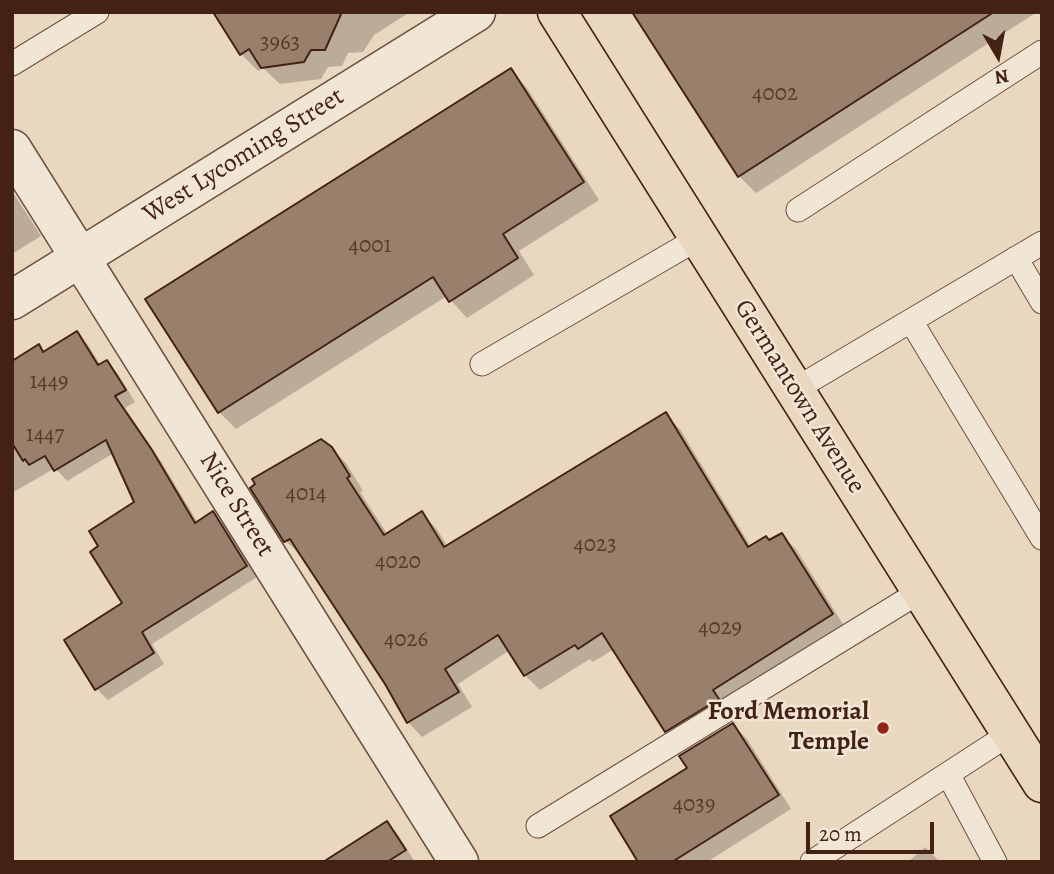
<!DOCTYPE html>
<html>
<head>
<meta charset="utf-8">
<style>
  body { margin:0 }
  #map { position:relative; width:1054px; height:874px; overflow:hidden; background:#e9d7bf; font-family:Alegreya,serif }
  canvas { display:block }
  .frame { position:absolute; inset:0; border:14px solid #432213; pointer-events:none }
  .north { position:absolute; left:963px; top:21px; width:70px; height:70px; -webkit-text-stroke:5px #f1e5d5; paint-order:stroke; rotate:170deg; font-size:19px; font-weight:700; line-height:28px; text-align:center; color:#432213 }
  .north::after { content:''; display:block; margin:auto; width:24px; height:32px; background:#432213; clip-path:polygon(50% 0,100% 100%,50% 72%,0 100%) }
  .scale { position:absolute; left:806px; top:822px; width:128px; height:32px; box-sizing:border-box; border:4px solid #432213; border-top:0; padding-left:9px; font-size:21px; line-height:24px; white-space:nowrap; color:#432213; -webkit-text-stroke:5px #f1e5d5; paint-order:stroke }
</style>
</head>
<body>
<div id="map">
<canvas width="1054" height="874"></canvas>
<div class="frame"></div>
<div class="north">N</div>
<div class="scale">20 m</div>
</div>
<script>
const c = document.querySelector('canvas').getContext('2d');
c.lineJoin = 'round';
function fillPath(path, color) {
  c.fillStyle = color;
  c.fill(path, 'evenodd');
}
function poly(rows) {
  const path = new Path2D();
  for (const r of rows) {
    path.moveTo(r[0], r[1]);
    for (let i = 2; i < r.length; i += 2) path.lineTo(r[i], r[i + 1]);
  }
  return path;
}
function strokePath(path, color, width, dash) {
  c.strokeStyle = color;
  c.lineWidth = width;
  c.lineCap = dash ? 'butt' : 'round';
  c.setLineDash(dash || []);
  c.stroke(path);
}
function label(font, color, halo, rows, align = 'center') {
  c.font = font + ' Alegreya,serif';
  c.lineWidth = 5;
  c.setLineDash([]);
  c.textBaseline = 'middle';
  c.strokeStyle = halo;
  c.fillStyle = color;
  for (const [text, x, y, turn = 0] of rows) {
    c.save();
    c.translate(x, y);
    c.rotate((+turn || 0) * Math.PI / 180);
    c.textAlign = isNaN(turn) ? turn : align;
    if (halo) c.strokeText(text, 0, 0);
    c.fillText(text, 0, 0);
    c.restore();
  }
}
fillPath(poly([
  [215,12,410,12,374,35,363,52,348,53,342,66,328,67,321,79,280,84,263,68,258,71,241,54],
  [634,12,1037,12,756,193,739,176],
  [510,70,527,88,599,200,519,251,534,275,467,318,447,296,236,429,219,412],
  [12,191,41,236,12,254],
  [76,333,88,345,101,366,107,362,118,374,135,402,125,408,162,463,198,523,213,514,224,525,257,577,152,644,164,664,108,700,97,689,66,640,124,604,137,503,114,453,67,481,55,468,12,493,12,363,38,347,45,353],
  [665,415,680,429,751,547,770,542,781,535,796,549,846,629,680,745,666,731,614,649,593,662,590,659,540,690,525,675,510,650,458,684,472,707,422,737,408,722,386,684,302,554,300,555,286,541,331,448,346,463,363,491,360,492,388,535,422,514,436,528,448,547],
  [733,725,747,739,791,809,707,862,640,862,690,769],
  [387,823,397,833,415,862,326,862],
  [925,847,940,862,908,862]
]), '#0003');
const building = poly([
  [213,12,342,12,325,50,311,50,304,62,261,68,249,49,240,55,213,12],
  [632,12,994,12,738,177,632,12],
  [511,68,584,182,503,234,518,258,449,302,433,277,218,413,145,299,511,68],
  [77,331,98,365,107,360,126,390,115,396,152,450,195,523,213,511,247,566,142,632,154,653,95,690,64,640,122,603,90,552,98,546,89,531,134,502,106,440,54,471,45,456,29,465,25,459,23,461,12,443,12,361,39,344,43,352,77,331],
  [666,412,748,547,766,536,769,540,782,533,833,614,713,690,719,699,665,732,602,633,578,649,575,645,524,676,498,635,445,669,459,692,407,723,385,684,297,550,290,539,284,542,250,488,255,484,252,479,321,439,332,447,350,476,347,478,384,535,422,511,444,547,666,412],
  [733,723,779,795,672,862,638,862,610,816,687,768,679,756,733,723],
  [387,821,406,850,387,862,323,862,387,821]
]);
fillPath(building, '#99806c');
strokePath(building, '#432213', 2);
const service = poly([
  [12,64,97,12],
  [798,210,1042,52],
  [1016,258,1042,302],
  [911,321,1042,538],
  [482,364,699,238],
  [794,390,1042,243],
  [948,774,995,862],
  [538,826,921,591],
  [812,862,1011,733]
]);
const minor = poly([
  [12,149,459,862],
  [12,300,476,12]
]);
const primary = poly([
  [557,12,1042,783]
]);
strokePath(service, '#6c4f3e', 25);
strokePath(minor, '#6c4f3e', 41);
strokePath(primary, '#432213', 41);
strokePath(service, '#f1e5d5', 23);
strokePath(minor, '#f1e5d5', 38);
strokePath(primary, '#e9d7bf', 38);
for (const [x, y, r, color] of [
  [883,728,7,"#8f2418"]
]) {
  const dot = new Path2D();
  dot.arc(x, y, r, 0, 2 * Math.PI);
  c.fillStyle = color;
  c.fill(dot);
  strokePath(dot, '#f1e5d5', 2.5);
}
label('23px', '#583a29', null, [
  ["3963",280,43],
  ["4002",775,94],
  ["4001",370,246],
  ["1449",49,382],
  ["1447",45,435],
  ["4014",306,494],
  ["4023",595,545],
  ["4020",398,562],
  ["4029",720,628],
  ["4026",406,640],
  ["4039",694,805]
]);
label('26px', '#432213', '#f1e5d5', [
  ["West Lycoming Street",244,156,-32],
  ["Germantown Avenue",799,397,58],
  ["Nice Street",236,505,58]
]);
label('bold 26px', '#432213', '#f1e5d5', [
  ["Ford Memorial",869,713],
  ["Temple",869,743]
], 'right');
</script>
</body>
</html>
